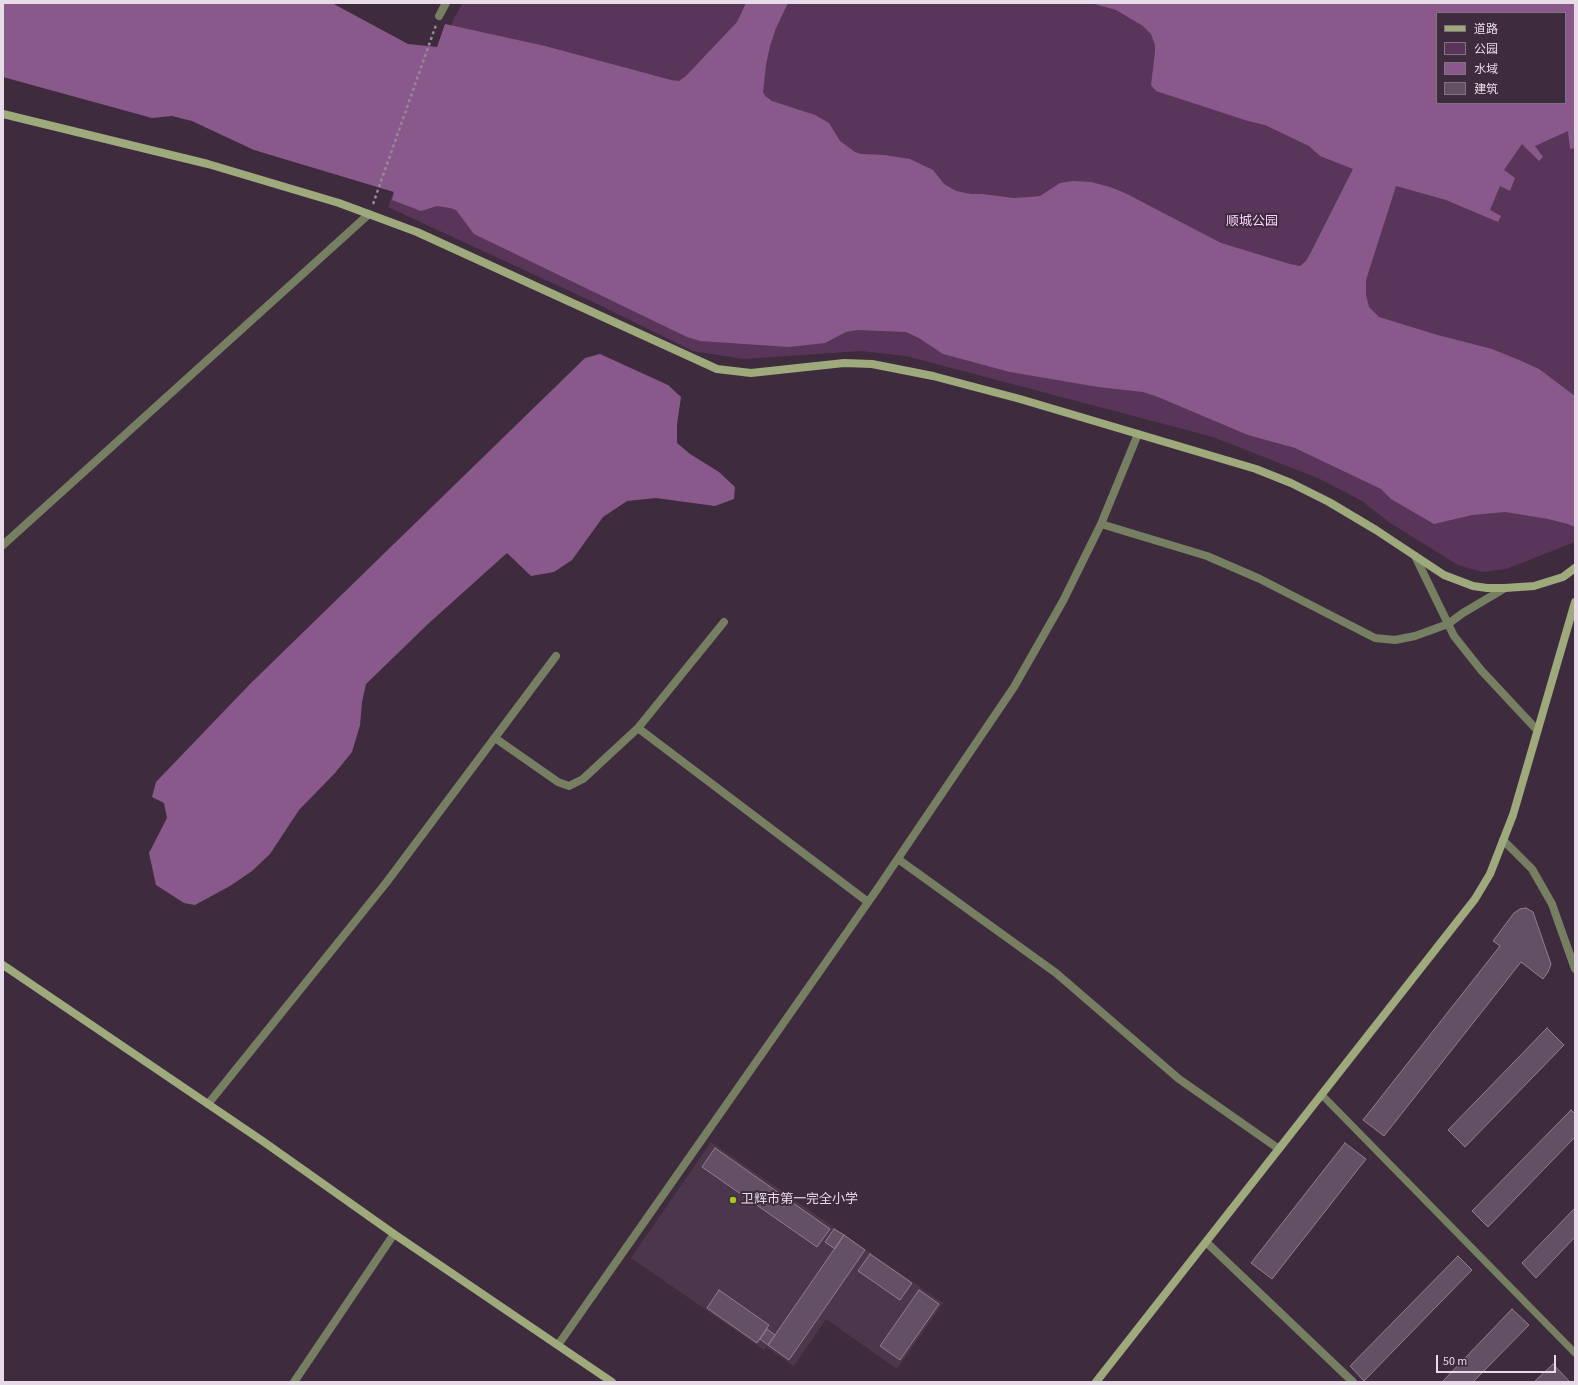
<!DOCTYPE html>
<html>
<head>
<meta charset="utf-8">
<style>
  body { margin:0 }
  #map { position:relative; width:1578px; height:1385px; overflow:hidden; background:#3e2c3e; font-family:"Source Sans 3","Noto Sans SC",sans-serif }
  canvas { display:block }
  .frame { position:absolute; inset:0; border:4px solid #e7dbe7; pointer-events:none }
  .legend { position:absolute; left:1436px; top:12px; width:130px; height:92px; box-sizing:border-box; background:#3e2c3e; border:1px solid #827282; margin:0; padding:5px 7px; list-style:none; font-size:12px; color:#e7dbe7 }
  .legend li { display:flex; align-items:center; gap:8px; height:20px }
  .legend b { width:20px; border:1px solid #827282 }
  .scale { position:absolute; left:1436px; top:1355px; width:120px; height:18px; box-sizing:border-box; border:2px solid #e7dbe7; border-top:0; padding-left:5px; font-size:12px; line-height:14px; white-space:nowrap; color:#e7dbe7; -webkit-text-stroke:3px #3e2c3e; paint-order:stroke }
</style>
</head>
<body>
<div id="map">
<canvas width="1578" height="1385"></canvas>
<div class="frame"></div>
<ul class="legend">
<li><b style="height:5px;background:#9ea97c"></b>道路</li>
<li><b style="height:11px;background:#5a355a"></b>公园</li>
<li><b style="height:11px;background:#8a598b"></b>水域</li>
<li><b style="height:11px;background:#645064"></b>建筑</li>
</ul>
<div class="scale">50 m</div>
</div>
<script>
const c = document.querySelector('canvas').getContext('2d');
c.lineJoin = 'round';
function fillPath(path, color) {
  c.fillStyle = color;
  c.fill(path, 'evenodd');
}
function poly(rows) {
  const path = new Path2D();
  for (const r of rows) {
    path.moveTo(r[0], r[1]);
    for (let i = 2; i < r.length; i += 2) path.lineTo(r[i], r[i + 1]);
  }
  return path;
}
function strokePath(path, color, width, dash) {
  c.strokeStyle = color;
  c.lineWidth = width;
  c.lineCap = dash ? 'butt' : 'round';
  c.setLineDash(dash || []);
  c.stroke(path);
}
function label(font, color, halo, rows, align = 'center') {
  c.font = font + ' "Source Sans 3","Noto Sans SC",sans-serif';
  c.lineWidth = 4;
  c.setLineDash([]);
  c.textBaseline = 'middle';
  c.strokeStyle = halo;
  c.fillStyle = color;
  for (const [text, x, y, turn = 0] of rows) {
    c.save();
    c.translate(x, y);
    c.rotate((+turn || 0) * Math.PI / 180);
    c.textAlign = isNaN(turn) ? turn : align;
    if (halo) c.strokeText(text, 0, 0);
    c.fillText(text, 0, 0);
    c.restore();
  }
}
fillPath(poly([
  [711,1142,943,1303,897,1369,826,1319,794,1366,766,1347,764,1350,631,1258]
]), '#4c364c');
fillPath(poly([
  [463,3,1575,3,1575,542,1506,569,1482,572,1458,565,1390,523,1362,501,1320,479,1213,437,906,356,861,351,744,359,693,351,589,300,388,207,454,18],
  [1437,13,1565,13,1565,103,1437,103]
]), '#5a355a');
fillPath(poly([
  [3,3,332,3,408,44,437,47,445,24,545,46,671,80,679,81,686,76,737,22,746,3,788,3,776,28,770,46,766,65,763,92,765,96,772,101,815,115,829,123,840,141,855,152,861,154,884,155,910,159,933,170,944,184,956,191,971,194,982,194,1014,198,1030,197,1040,196,1060,183,1073,181,1091,182,1110,187,1125,193,1221,243,1290,264,1300,266,1306,261,1311,252,1353,169,1320,156,1309,146,1265,125,1248,121,1156,91,1151,85,1155,52,1155,45,1151,34,1143,26,1116,10,1091,3,1575,3,1575,148,1570,149,1568,131,1535,146,1543,157,1539,161,1522,144,1504,170,1515,178,1510,191,1500,186,1490,210,1501,216,1498,222,1446,200,1396,186,1366,280,1366,295,1369,307,1379,317,1434,334,1492,349,1519,360,1539,369,1575,396,1575,527,1568,524,1548,519,1505,512,1472,515,1434,524,1391,499,1381,489,1295,448,1248,435,1158,397,1143,392,1098,387,1010,372,943,354,919,338,906,332,857,330,846,332,825,343,789,347,700,341,687,337,474,234,456,210,450,208,437,206,421,211,392,200,394,192,254,150,192,121,172,116,152,118,3,77],
  [1437,13,1565,13,1565,103,1437,103],
  [600,354,668,385,681,397,677,424,677,443,690,454,719,472,735,487,734,499,715,506,656,498,627,501,603,517,572,560,554,572,531,576,507,553,429,623,366,684,362,702,360,725,352,752,335,773,299,810,270,854,252,871,230,886,195,905,184,903,156,885,149,853,167,818,164,803,152,797,156,782,250,684,585,358]
]), '#8a598b');
const building = poly([
  [1526,908,1533,912,1551,964,1548,972,1543,979,1521,962,1384,1136,1363,1120,1500,946,1493,941,1514,913,1520,909,1526,908],
  [1547,1028,1564,1045,1465,1147,1448,1130,1547,1028],
  [1571,1110,1575,1114,1575,1137,1488,1227,1472,1211,1571,1110],
  [1345,1143,1366,1159,1272,1279,1251,1263,1345,1143],
  [715,1148,830,1229,817,1247,702,1167,715,1148],
  [1575,1208,1575,1237,1536,1278,1522,1263,1575,1208],
  [834,1229,844,1235,835,1249,825,1242,834,1229],
  [844,1235,865,1250,789,1360,768,1345,844,1235],
  [870,1254,912,1283,900,1300,858,1271,870,1254],
  [1458,1256,1472,1270,1364,1381,1350,1366,1458,1256],
  [719,1290,769,1325,757,1343,707,1308,719,1290],
  [919,1290,939,1304,900,1360,880,1346,919,1290],
  [1512,1309,1529,1325,1473,1382,1442,1382,1512,1309],
  [767,1329,775,1335,768,1345,760,1339,767,1329],
  [1553,1364,1570,1382,1534,1382,1553,1364]
]);
fillPath(building, '#645064');
strokePath(building, '#927c91', 1);
strokePath(poly([
  [373,204,436,25]
]), '#978897', 2.5, [3, 3]);
strokePath(poly([
  [1322,1095,1575,1353]
]), '#777f62', 7);
strokePath(poly([
  [439,16,446,3],
  [1101,524,1207,556,1260,579,1375,638,1395,640,1415,636,1448,624,1463,613,1505,588],
  [3,545,369,214],
  [1415,556,1454,636,1481,670,1537,730],
  [724,622,638,728,868,902],
  [495,738,558,782,569,786,583,779,638,728],
  [1503,840,1532,869,1552,904,1575,969],
  [898,859,1056,973,1179,1079,1279,1149],
  [208,1104,386,883,556,656],
  [1206,1242,1353,1382],
  [558,1345,878,888,1014,687,1063,601,1101,524,1138,434],
  [294,1382,394,1234]
]), '#777f62', 8);
strokePath(poly([
  [3,114,208,164,339,203,417,232,717,369,751,373,844,363,872,364,933,376,1020,399,1256,469,1291,483,1329,502,1376,530,1444,575,1473,586,1487,588,1505,588,1534,586,1563,577,1575,568],
  [3,965,264,1142,394,1234,612,1382],
  [1096,1382,1475,899,1490,874,1513,815,1575,602]
]), '#9ea97c', 8);
for (const [x, y, r, color] of [
  [733,1200,4,"#abc615"]
]) {
  const dot = new Path2D();
  dot.arc(x, y, r, 0, 2 * Math.PI);
  c.fillStyle = color;
  c.fill(dot);
  strokePath(dot, '#3e2c3e', 1.5);
}
label('13px', '#fdd2fd', '#3e2c3e', [
  ["顺城公园",1252,222]
]);
label('13px', '#e7dbe7', '#3e2c3e', [
  ["卫辉市第一完全小学",741,1200]
], 'left');
</script>
</body>
</html>
